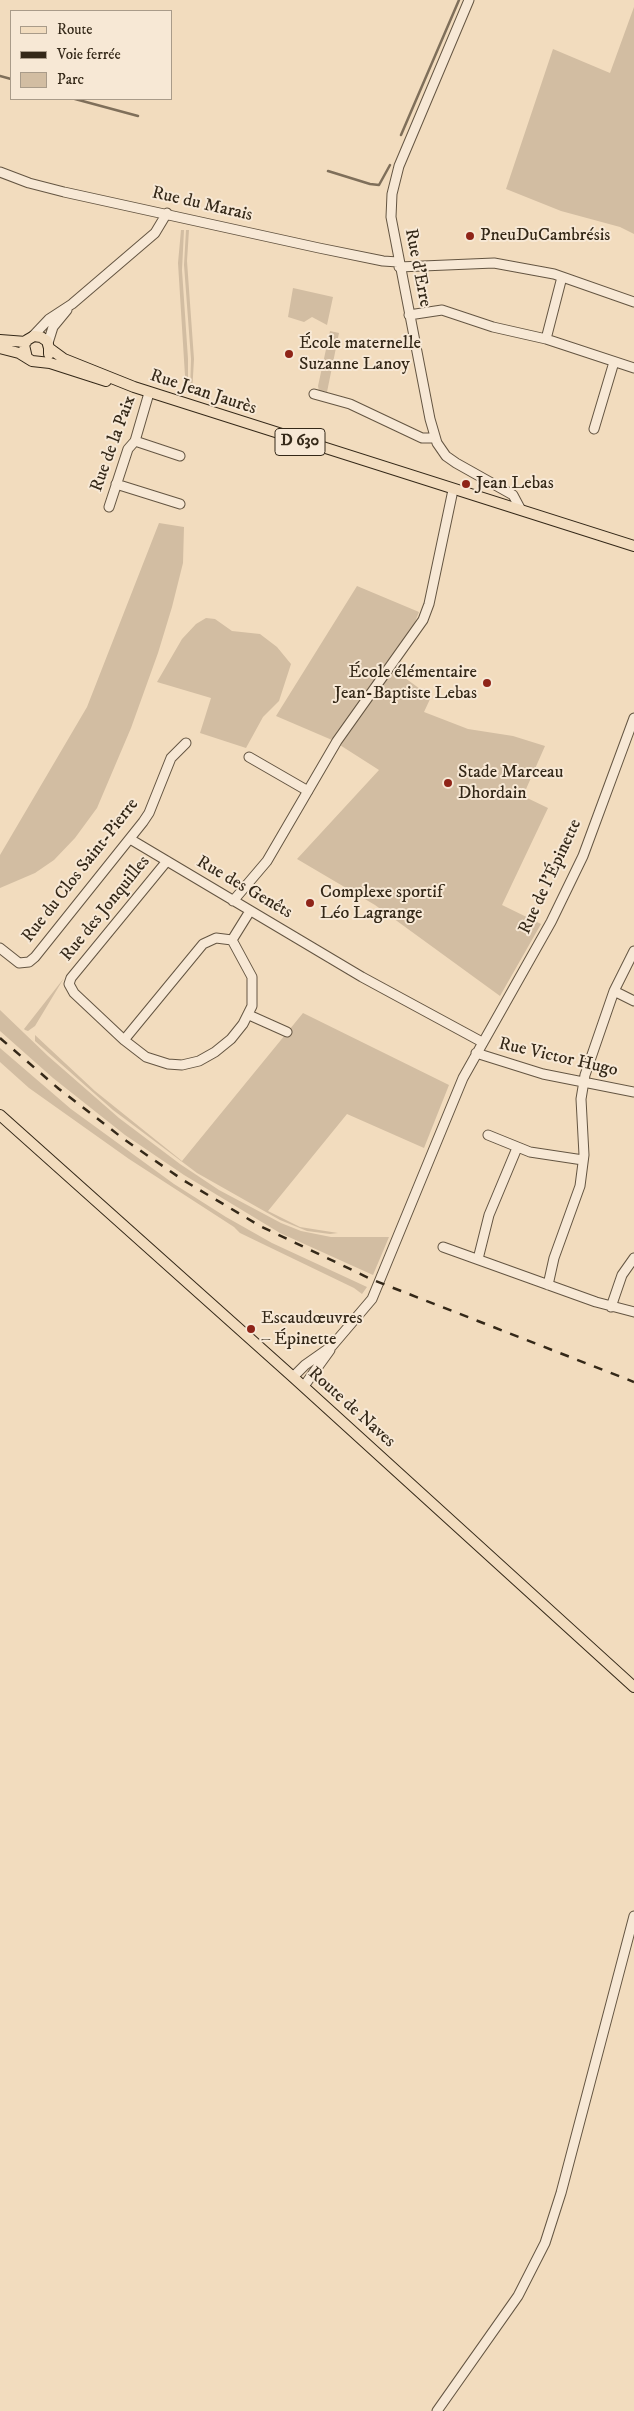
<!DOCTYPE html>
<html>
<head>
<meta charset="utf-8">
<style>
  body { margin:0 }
  #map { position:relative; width:634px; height:2411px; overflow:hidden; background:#f2dcbe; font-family:"IM FELL DW Pica",serif }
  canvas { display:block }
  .legend { position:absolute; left:10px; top:10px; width:162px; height:90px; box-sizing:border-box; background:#f7e8d5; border:1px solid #a99b89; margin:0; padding:6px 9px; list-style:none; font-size:15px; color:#342818 }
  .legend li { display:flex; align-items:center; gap:10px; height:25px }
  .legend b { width:25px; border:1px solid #a99b89 }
</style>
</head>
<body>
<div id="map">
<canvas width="634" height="2411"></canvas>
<ul class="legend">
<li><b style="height:6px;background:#f2dcbe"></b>Route</li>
<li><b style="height:6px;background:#342818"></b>Voie ferrée</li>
<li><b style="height:14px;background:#d2bda2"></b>Parc</li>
</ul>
</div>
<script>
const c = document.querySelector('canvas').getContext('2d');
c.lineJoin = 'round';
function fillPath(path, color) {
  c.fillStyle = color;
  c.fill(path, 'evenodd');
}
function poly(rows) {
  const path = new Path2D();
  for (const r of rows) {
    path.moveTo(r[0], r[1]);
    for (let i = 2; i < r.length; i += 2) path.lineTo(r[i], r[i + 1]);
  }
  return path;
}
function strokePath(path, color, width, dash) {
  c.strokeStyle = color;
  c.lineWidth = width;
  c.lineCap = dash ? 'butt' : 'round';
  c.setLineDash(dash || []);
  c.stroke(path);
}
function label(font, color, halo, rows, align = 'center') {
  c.font = font + ' "IM FELL DW Pica",serif';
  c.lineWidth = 4;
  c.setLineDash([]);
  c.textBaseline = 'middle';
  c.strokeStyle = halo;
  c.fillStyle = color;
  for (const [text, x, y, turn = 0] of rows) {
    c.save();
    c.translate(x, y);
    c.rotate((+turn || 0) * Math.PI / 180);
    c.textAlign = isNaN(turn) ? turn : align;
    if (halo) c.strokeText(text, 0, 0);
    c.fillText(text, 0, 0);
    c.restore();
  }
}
fillPath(poly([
  [634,7,634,234,620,227,561,211,506,189,553,49,610,73],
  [181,230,184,230,182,270,188,359,188,393,186,392,178,263],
  [186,230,189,230,187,261,194,359,192,394,190,393,191,359,184,265],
  [293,288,333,297,327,325,312,317,304,322,288,317],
  [330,331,339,333,327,392,319,391,318,386],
  [159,523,184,527,183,563,172,607,158,653,131,728,97,808,75,838,54,860,35,873,0,888,0,855,87,707],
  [357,586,419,612,415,622,386,664,431,697,424,712,468,729,513,736,545,746,523,796,548,808,502,905,541,924,500,996,375,905,297,859,379,770,332,740,276,716],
  [206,618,215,619,232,631,260,634,277,647,291,664,279,701,263,717,246,748,200,733,211,698,157,682,182,639,196,624],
  [64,978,35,1026,28,1031,25,1030,24,1029],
  [0,1010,48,1056,119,1118,180,1164,219,1190,281,1223,301,1231,331,1237,389,1237,373,1275,280,1233,184,1175,125,1135,53,1078,0,1031],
  [303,1013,449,1085,424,1148,347,1114,268,1211,300,1227,338,1233,330,1234,307,1231,280,1220,197,1173,113,1110,35,1041,35,1035,95,1091,182,1161],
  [0,1048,71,1109,174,1184,226,1217,272,1243,367,1287,362,1294,354,1288,240,1233,234,1227,129,1159,29,1088,0,1062]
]), '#d2bda2');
strokePath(poly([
  [0,76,11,79],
  [75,99,138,116],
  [401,135,459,0],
  [328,171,370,184,379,185,390,165]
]), '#7f6f5a', 2.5);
const minor = poly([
  [469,0,399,166,392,194,391,217,430,419,437,443,446,456,456,463,513,495,521,510],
  [0,172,29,183,64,192,319,248,383,261,398,262],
  [399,267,494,263,554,274,634,302],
  [562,277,546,339,634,368],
  [409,315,442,310,493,327,546,339],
  [32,337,49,319,72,304,155,233,167,213],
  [48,343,53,327,67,310],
  [314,394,350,404,422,438,435,438],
  [594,429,614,362],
  [135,441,180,456],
  [116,484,180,504],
  [109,507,128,449,135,441,149,393],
  [249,757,308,791],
  [130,839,362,977,482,1042],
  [167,861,71,978,69,984,74,993,124,1040,146,1057,168,1064,182,1065,199,1061,215,1052,231,1039,243,1024,252,1006,252,977,232,940],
  [233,901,267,861,337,741,423,620,429,604,453,490],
  [232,940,250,911],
  [0,948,19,963,29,962,35,957,143,822,149,813,171,758,186,743],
  [614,991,634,1001],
  [249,1015,287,1032],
  [124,1040,203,944,216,938,232,940],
  [476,1053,543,1074,634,1092],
  [488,1135,530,1152,583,1160],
  [443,1247,596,1302,634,1312],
  [478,1259,489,1215,517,1148],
  [548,1285,554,1258,580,1186,584,1155,581,1099,585,1075,614,991,634,951],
  [611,1307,622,1275,634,1258],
  [293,1377,305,1365,332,1346,372,1299,463,1078,551,922,583,856,634,718],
  [304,1386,330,1350],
  [437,2411,518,2296,545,2243,561,2193,634,1916]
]);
const major = poly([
  [0,340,26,342],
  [0,348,19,353,32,361,50,363,106,381],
  [49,348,64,359,134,387,634,546],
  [27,358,24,345,27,340,34,336,41,337,47,341,49,348,49,354],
  [0,1115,293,1377,634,1687]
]);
strokePath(minor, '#645542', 11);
strokePath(major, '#342818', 12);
strokePath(minor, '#f7e8d5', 9);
strokePath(major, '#f2dcbe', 10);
strokePath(poly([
  [0,1038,59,1089,125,1140,183,1180,260,1226,373,1280,634,1382]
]), '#342818', 2.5, [9, 9]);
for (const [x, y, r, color] of [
  [470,236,5,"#8f2418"],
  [289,354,5,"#8f2418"],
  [466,484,5,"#8f2418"],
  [487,683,5,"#8f2418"],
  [448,783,5,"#8f2418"],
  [310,903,5,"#8f2418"],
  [251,1329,5,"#8f2418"]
]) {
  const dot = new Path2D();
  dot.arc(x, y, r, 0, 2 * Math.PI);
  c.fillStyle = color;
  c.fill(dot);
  strokePath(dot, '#f7e8d5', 2);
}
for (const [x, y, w] of [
  [300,442,50]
]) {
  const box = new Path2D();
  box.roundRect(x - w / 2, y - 13.5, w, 27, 4);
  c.fillStyle = '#f7e8d5';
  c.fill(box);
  strokePath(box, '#342818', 1);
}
label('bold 16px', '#342818', null, [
  ["D 630",300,442]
]);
label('18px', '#342818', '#f7e8d5', [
  ["Rue du Marais",202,205,13],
  ["Rue d'Erre",417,268,79],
  ["Rue Jean Jaurès",203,393,18],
  ["Rue de la Paix",114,444,-70],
  ["Rue du Clos Saint-Pierre",81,871,-52],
  ["Rue de l'Épinette",551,877,-65],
  ["Rue des Genêts",244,888,30],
  ["Rue des Jonquilles",106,909,-51],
  ["Rue Victor Hugo",558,1058,13],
  ["Route de Naves",351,1408,42]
]);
label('18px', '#342818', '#f7e8d5', [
  ["PneuDuCambrésis",480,236],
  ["École maternelle",299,344],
  ["Suzanne Lanoy",299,365],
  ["Jean Lebas",476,484],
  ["École élémentaire",477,673,"right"],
  ["Jean-Baptiste Lebas",477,694,"right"],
  ["Stade Marceau",458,773],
  ["Dhordain",458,794],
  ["Complexe sportif",320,893],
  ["Léo Lagrange",320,914],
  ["Escaudœuvres",261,1319],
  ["– Épinette",261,1340]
], 'left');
</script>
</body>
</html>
